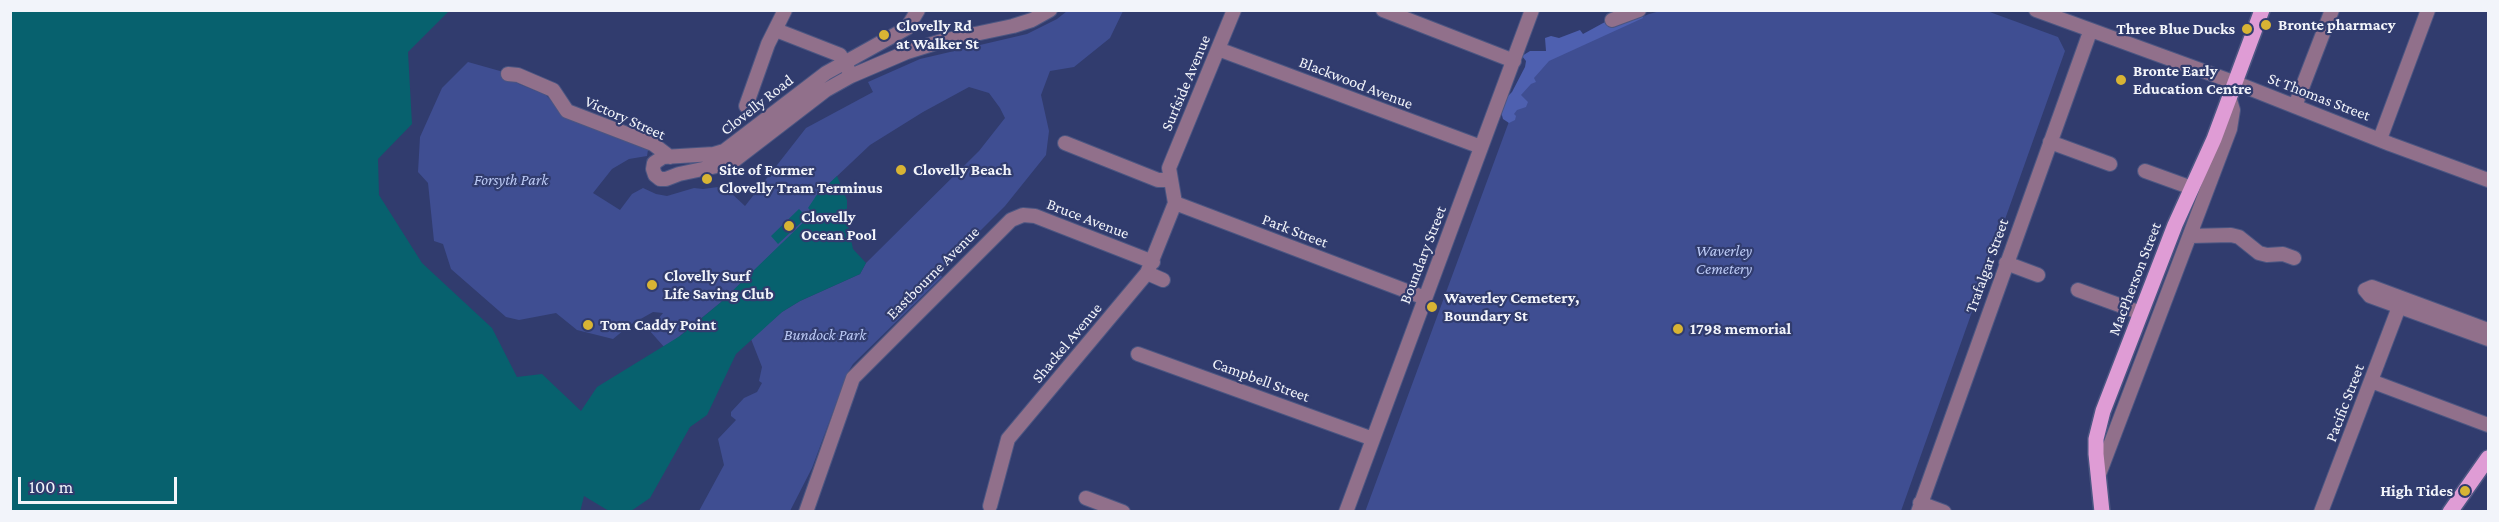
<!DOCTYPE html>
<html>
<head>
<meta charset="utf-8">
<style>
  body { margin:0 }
  #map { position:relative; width:2499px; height:522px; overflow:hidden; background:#313c6e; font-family:"Crimson Pro",serif }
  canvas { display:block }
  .frame { position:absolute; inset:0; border:12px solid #f2f4fa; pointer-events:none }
  .scale { position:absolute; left:18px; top:477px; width:159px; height:27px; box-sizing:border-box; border:3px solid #f2f4fa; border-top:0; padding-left:8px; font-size:18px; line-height:21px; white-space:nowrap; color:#f2f4fa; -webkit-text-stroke:4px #313c6e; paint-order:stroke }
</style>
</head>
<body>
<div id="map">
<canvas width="2499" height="522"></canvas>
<div class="frame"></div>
<div class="scale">100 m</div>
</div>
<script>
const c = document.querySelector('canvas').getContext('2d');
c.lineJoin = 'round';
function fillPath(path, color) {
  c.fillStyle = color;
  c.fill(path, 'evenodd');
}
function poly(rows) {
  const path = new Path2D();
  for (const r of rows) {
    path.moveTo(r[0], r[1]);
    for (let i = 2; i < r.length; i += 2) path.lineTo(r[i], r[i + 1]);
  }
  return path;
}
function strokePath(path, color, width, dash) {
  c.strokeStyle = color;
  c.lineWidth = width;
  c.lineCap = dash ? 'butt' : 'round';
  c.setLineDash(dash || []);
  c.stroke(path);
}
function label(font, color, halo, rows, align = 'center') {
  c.font = font + ' "Crimson Pro",serif';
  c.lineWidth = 4.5;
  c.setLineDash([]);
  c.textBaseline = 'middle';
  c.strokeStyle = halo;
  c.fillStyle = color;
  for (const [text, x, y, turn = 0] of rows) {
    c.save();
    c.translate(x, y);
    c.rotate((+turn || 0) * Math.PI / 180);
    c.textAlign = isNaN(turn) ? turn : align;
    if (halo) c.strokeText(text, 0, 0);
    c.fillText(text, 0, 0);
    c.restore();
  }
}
fillPath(poly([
  [1664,10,1987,11,2058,37,2065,51,1901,511,1365,512,1521,89,1551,56,1649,14],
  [1067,11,1123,11,1110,38,1074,67,1050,71,1041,95,1049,131,1046,155,1005,206,939,272,942,277,853,364,847,374,812,468,790,511,699,511,724,465,718,439,736,420,731,416,731,412,744,398,757,392,762,383,759,381,762,367,751,339,782,312,800,301,860,274,866,263,979,151,1005,118,1000,108,989,93,969,87,923,112,870,145,816,196,814,213,720,303,665,348,649,330,663,313,653,312,630,325,613,339,577,330,556,313,519,320,506,317,451,269,443,244,434,241,428,183,418,172,420,137,442,88,468,62,500,71,519,84,546,95,566,118,648,150,647,156,629,159,612,169,593,193,620,210,632,194,643,188,656,194,667,196,694,188,703,189,718,187,730,192,745,206,806,128,873,92,868,82,920,59,1027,34,1057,19]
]), '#3f4e92');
fillPath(poly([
  [1642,14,1643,18,1549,61,1534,78,1536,82,1531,84,1521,95,1528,102,1526,107,1517,110,1514,114,1516,116,1515,120,1509,123,1503,119,1501,112,1505,99,1512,92,1525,67,1526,61,1522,56,1530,51,1546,51,1545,38,1551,36,1559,38,1580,30,1583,34,1616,16]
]), '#4e60b0');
fillPath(poly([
  [10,11,449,11,408,52,412,124,378,159,379,195,422,263,492,328,517,377,542,374,581,411,597,387,680,336,720,303,813,213,808,208,816,196,837,176,847,200,847,221,853,249,866,263,860,274,800,301,782,312,736,354,707,415,690,427,650,498,631,511,609,511,584,496,580,512,11,511],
  [799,209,807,217,778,244,771,236]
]), '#07616e');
const minor = poly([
  [918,10,907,28,826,73,724,151,714,154,663,157,654,163,653,169,655,175,660,179,666,179,679,174,731,163,826,90,851,76,907,52,942,41,1013,26,1032,20,1050,10],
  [1234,10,1169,168,1175,203,1425,298],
  [1383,10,1514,61],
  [2036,10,2236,83,2390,144,2488,180],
  [1612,20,1639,10],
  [776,30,840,55,848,69],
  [1218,49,1481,147],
  [508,74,518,75,553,90,567,111,653,144,670,157],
  [746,106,768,44,785,10],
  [2295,106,2332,10],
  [2380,139,2428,10],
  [2050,142,2110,164],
  [1065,143,1158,180,1171,180],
  [2145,171,2192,188],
  [2190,236,2231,235,2239,237,2259,253,2267,255,2283,254,2294,258],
  [2006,263,2038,275],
  [1147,273,1163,280],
  [2078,290,2141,313],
  [2488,330,2372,287,2365,290,2370,296,2488,339],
  [1138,354,1373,439],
  [2371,381,2488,425],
  [2098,477,2230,129,2233,110,2230,100],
  [1086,498,1123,512],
  [1920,503,1944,512],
  [990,506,1008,439,1147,273,1175,203],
  [806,512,853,378,1011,220,1023,215,1035,216,1153,262],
  [1346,512,1532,10],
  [1918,512,2090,32],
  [2321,512,2399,307]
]);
const major = poly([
  [2102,512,2096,454,2096,439,2103,411,2175,225,2214,139,2262,10],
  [2450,512,2488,458]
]);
strokePath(minor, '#4c5682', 16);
strokePath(major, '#4c5682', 18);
strokePath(minor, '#91708b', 14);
strokePath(major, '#df9cd5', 15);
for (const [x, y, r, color] of [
  [2266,25,6,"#d8b434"],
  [2247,29,6,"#d8b434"],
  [884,35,6,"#d8b434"],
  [2121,80,6,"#d8b434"],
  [901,170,6,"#d8b434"],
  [707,179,6,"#d8b434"],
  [789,226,6,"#d8b434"],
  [652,285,6,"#d8b434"],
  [1432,307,6,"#d8b434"],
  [588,325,6,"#d8b434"],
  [1678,329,6,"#d8b434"],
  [2465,491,6,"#d8b434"]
]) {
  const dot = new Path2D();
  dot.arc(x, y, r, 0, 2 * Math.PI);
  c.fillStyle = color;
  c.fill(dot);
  strokePath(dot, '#313c6e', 2);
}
label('bold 16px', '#f2f4fa', '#313c6e', [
  ["Bronte pharmacy",2278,25],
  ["Clovelly Rd",896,26],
  ["at Walker St",896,44],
  ["Three Blue Ducks",2235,29,"right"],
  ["Bronte Early",2133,71],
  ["Education Centre",2133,89],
  ["Site of Former",719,170],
  ["Clovelly Tram Terminus",719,188],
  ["Clovelly Beach",913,170],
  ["Clovelly",801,217],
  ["Ocean Pool",801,235],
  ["Clovelly Surf",664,276],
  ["Life Saving Club",664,294],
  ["Waverley Cemetery,",1444,298],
  ["Boundary St",1444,316],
  ["Tom Caddy Point",600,325],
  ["1798 memorial",1690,329],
  ["High Tides",2453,491,"right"]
], 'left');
label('16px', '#f2f4fa', '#313c6e', [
  ["Surfside Avenue",1186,83,-67],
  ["Blackwood Avenue",1356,83,21],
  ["St Thomas Street",2319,97,21],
  ["Clovelly Road",757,105,-38],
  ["Victory Street",625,118,24],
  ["Bruce Avenue",1088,219,21],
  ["Park Street",1295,231,21],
  ["Boundary Street",1423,255,-69],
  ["Trafalgar Street",1987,266,-70],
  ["Eastbourne Avenue",933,273,-45],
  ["MacPherson Street",2135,279,-69],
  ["Shackel Avenue",1067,343,-50],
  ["Campbell Street",1261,380,20],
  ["Pacific Street",2345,403,-69]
]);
label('italic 16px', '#bccaf5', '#313c6e', [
  ["Forsyth Park",511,180],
  ["Waverley",1724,251],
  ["Cemetery",1724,269],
  ["Bundock Park",825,335]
]);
</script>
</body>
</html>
